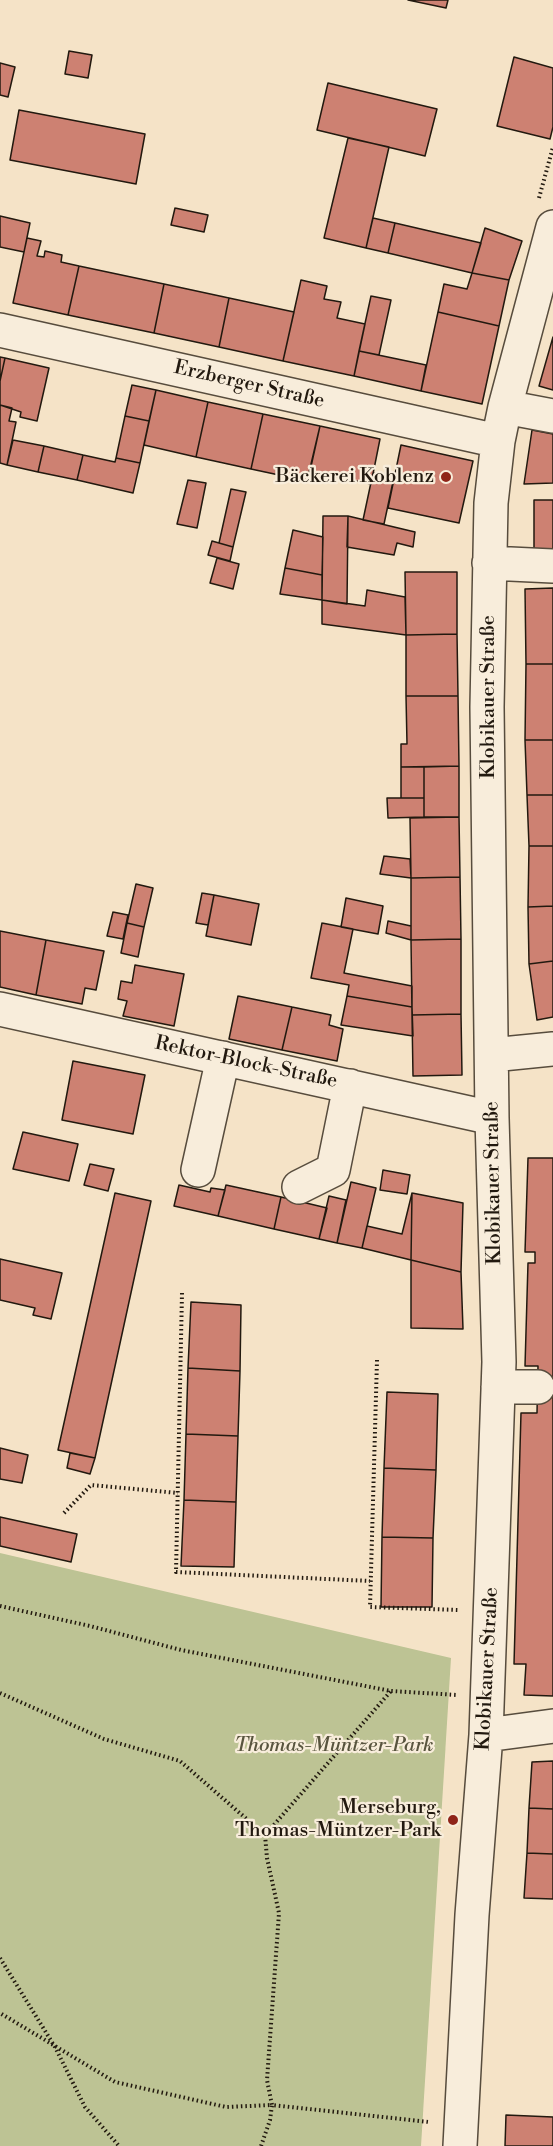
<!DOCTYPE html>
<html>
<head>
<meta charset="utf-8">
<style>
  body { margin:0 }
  canvas { display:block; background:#f5e3c7 }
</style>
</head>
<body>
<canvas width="553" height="2146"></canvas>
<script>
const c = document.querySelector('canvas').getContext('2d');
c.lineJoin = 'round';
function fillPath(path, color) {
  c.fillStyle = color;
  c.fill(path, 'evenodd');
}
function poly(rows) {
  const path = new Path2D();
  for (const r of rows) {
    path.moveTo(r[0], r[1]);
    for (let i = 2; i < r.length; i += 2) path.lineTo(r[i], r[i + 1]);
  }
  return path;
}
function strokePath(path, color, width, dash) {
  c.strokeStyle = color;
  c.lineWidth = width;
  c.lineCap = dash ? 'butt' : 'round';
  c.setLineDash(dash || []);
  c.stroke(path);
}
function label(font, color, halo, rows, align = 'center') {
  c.font = font + ' "Libre Bodoni",serif';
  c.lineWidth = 4.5;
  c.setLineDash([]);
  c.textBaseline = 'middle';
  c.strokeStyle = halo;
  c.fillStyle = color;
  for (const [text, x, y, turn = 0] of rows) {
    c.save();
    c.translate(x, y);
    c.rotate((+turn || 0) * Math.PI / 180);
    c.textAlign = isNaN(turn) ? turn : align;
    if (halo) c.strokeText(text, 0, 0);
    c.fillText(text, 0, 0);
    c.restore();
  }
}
fillPath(poly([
  [0,1553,451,1658,421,2146,0,2146]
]), '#bdc394');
const building = poly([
  [408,0,448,0,446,8,408,0],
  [69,51,92,55,88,78,65,74,69,51],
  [514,57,553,68,553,127,550,139,497,126,514,57],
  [0,63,15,67,8,97,0,95,0,63],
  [328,83,437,109,425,156,317,130,328,83],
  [19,110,145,134,136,184,10,160,19,110],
  [348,138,389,147,366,248,324,238,348,138],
  [175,208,208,215,204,232,171,225,175,208],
  [0,216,30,223,24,252,0,247,0,216],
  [373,218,395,223,388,253,366,248,373,218],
  [395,223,481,243,472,273,388,253,395,223],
  [485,228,522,241,509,280,472,273,485,228],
  [27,238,41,241,37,256,44,257,45,251,62,255,61,262,79,266,68,315,13,303,27,238],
  [79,266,164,284,154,333,68,315,79,266],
  [472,273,509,280,499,326,438,312,444,284,467,289,472,273],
  [301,280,327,286,324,299,341,302,337,318,365,324,354,376,283,361,301,280],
  [164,284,229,298,219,347,154,333,164,284],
  [371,296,391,300,379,355,359,351,371,296],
  [229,298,294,312,283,361,219,347,229,298],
  [438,312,499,326,482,404,421,391,438,312],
  [553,337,553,390,539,386,553,337],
  [359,351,426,365,421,391,354,376,359,351],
  [0,357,5,358,0,381,0,357],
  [5,358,49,368,37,421,20,417,21,412,0,405,0,381,5,358],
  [132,385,156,390,149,421,125,416,132,385],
  [156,390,208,402,196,457,144,445,156,390],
  [208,402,263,414,251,469,196,457,208,402],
  [0,405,12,408,9,421,16,422,7,465,0,463,0,405],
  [263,414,320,426,307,481,251,469,263,414],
  [125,416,149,421,140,463,116,458,125,416],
  [320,426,380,439,371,484,310,471,320,426],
  [532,430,553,434,553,483,524,484,532,430],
  [13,440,44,446,38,472,7,465,13,440],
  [401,445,473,461,459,523,388,508,401,445],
  [44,446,83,455,77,480,38,472,44,446],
  [83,455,115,462,116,458,140,463,133,493,77,480,83,455],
  [373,473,394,477,384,524,363,520,373,473],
  [188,480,206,483,197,528,177,524,188,480],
  [231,489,246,492,233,547,219,543,231,489],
  [534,500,553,500,553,553,534,553,534,500],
  [323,516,348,516,347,604,322,600,323,516],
  [348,516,415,532,413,547,397,543,394,555,347,547,348,516],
  [293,530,323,537,322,575,285,568,293,530],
  [212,541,233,547,230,561,208,555,212,541],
  [217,558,239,564,233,589,210,583,217,558],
  [285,568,322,575,322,600,280,594,285,568],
  [405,572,457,572,457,634,406,635,405,572],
  [553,588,553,664,526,664,525,589,553,588],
  [367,590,405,597,406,635,322,624,322,600,365,606,367,590],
  [457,634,458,696,406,696,406,635,457,634],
  [526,664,553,664,553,740,525,740,526,664],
  [406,696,458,696,459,766,401,767,401,744,407,744,406,696],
  [525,740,553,740,553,795,527,795,525,740],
  [459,766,459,817,424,817,424,767,459,766],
  [401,767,424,767,424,798,401,798,401,767],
  [527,795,553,795,553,846,529,846,527,795],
  [387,798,424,798,424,817,388,818,387,798],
  [459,817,460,877,411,878,410,818,459,817],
  [529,846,553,846,553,906,528,907,529,846],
  [384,856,410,859,411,878,380,874,384,856],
  [460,877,461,939,411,940,411,878,460,877],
  [136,884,153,888,144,927,127,923,136,884],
  [202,893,214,895,208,925,196,923,202,893],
  [214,895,259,904,251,945,206,936,214,895],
  [346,898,383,906,378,934,341,927,346,898],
  [553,906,553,961,529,964,528,907,553,906],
  [113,912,128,915,123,939,107,936,113,912],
  [388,921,411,926,411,940,386,933,388,921],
  [127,923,144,927,138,957,121,953,127,923],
  [322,923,353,929,344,973,412,986,412,1007,347,996,349,985,311,978,322,923],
  [0,931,46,940,36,995,0,987,0,931],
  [461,939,461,1014,412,1015,411,940,461,939],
  [46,940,104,951,96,990,85,988,82,1004,36,995,46,940],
  [553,961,553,1017,537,1020,529,964,553,961],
  [135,965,184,974,174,1026,123,1016,127,1001,118,999,121,981,132,983,135,965],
  [238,996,292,1007,282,1050,229,1039,238,996],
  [347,996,412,1007,413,1036,341,1025,347,996],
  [292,1007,331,1015,329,1025,343,1029,337,1061,282,1050,292,1007],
  [461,1014,462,1075,413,1076,412,1015,461,1014],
  [73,1061,145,1075,133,1134,62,1120,73,1061],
  [23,1132,78,1144,69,1181,13,1169,23,1132],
  [528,1158,553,1158,553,1696,524,1695,526,1664,514,1664,521,1413,537,1413,538,1366,525,1366,528,1263,535,1263,535,1252,525,1252,528,1158],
  [90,1164,114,1169,108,1191,84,1185,90,1164],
  [383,1170,410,1175,407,1194,380,1190,383,1170],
  [351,1182,376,1188,362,1248,337,1243,351,1182],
  [179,1185,210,1192,211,1188,225,1190,218,1216,174,1206,179,1185],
  [226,1185,281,1197,274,1229,218,1216,226,1185],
  [115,1193,151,1201,95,1458,58,1450,115,1193],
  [412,1193,463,1203,461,1272,411,1260,412,1193],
  [412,1193,411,1260,362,1248,367,1226,402,1234,412,1193],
  [329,1196,346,1200,337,1243,319,1239,329,1196],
  [281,1197,327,1208,319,1239,274,1229,281,1197],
  [0,1259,62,1273,51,1319,33,1315,35,1308,0,1300,0,1259],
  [411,1260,461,1272,463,1329,411,1328,411,1260],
  [191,1302,241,1305,240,1371,188,1368,191,1302],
  [188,1368,240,1371,238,1436,186,1434,188,1368],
  [387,1392,438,1394,436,1470,384,1468,387,1392],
  [186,1434,238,1436,236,1502,184,1500,186,1434],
  [0,1448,28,1455,22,1483,0,1479,0,1448],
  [70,1453,95,1458,90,1474,67,1468,70,1453],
  [384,1468,436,1470,433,1538,382,1537,384,1468],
  [184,1500,236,1502,234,1567,181,1566,184,1500],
  [0,1517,77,1534,71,1562,0,1546,0,1517],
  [382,1537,433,1538,432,1607,381,1607,382,1537],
  [553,1761,553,1809,529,1808,532,1762,553,1761],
  [529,1808,553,1809,553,1854,527,1853,529,1808],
  [527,1853,553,1854,553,1899,524,1898,527,1853],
  [506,2115,553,2117,553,2146,505,2146,506,2115]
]);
fillPath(building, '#cd8172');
strokePath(building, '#22190f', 1.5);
const minor = poly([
  [0,330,498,441],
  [505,407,553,416],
  [489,563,553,566],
  [0,1009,492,1118],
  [492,1055,553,1049],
  [198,1170,223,1058],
  [299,1187,333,1170,350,1086],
  [498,1387,538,1387],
  [486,1735,553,1726],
  [460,2146,472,1915,486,1735,499,1362,492,1118,487,707,491,503,498,441,505,407,553,227]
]);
strokePath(minor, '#574c3d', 36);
strokePath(poly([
  [539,198,553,147],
  [182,1293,176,1572,370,1581],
  [377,1360,370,1607,458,1610],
  [64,1513,91,1485,178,1493],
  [0,1606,90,1626,181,1650,391,1691,457,1695],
  [0,1693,104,1739,180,1761,265,1835,267,1858,279,1913,267,2080,272,2105,226,2107,115,2082,0,2013],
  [265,1835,391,1691],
  [0,1958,55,2047,85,2107,119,2146],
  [261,2146,270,2120,272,2105,429,2122]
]), '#22190f', 4, [1.5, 3]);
strokePath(minor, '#f8eddb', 33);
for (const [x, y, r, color] of [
  [446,477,6,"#8f2418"],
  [453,1820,6,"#8f2418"]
]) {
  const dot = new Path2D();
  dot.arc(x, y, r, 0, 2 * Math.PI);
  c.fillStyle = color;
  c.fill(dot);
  strokePath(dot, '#f8eddb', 2);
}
label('20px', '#22190f', '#f8eddb', [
  ["Erzberger Straße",249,385,13],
  ["Klobikauer Straße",489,697,-90],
  ["Rektor-Block-Straße",246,1063,12],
  ["Klobikauer Straße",494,1183,-91],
  ["Klobikauer Straße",488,1669,-87]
]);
label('20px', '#22190f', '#f8eddb', [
  ["Bäckerei Koblenz",434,477],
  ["Merseburg,",441,1808],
  ["Thomas-Müntzer-Park",441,1831]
], 'right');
label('italic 20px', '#58543e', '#f8eddb', [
  ["Thomas-Müntzer-Park",334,1746]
]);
</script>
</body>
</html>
